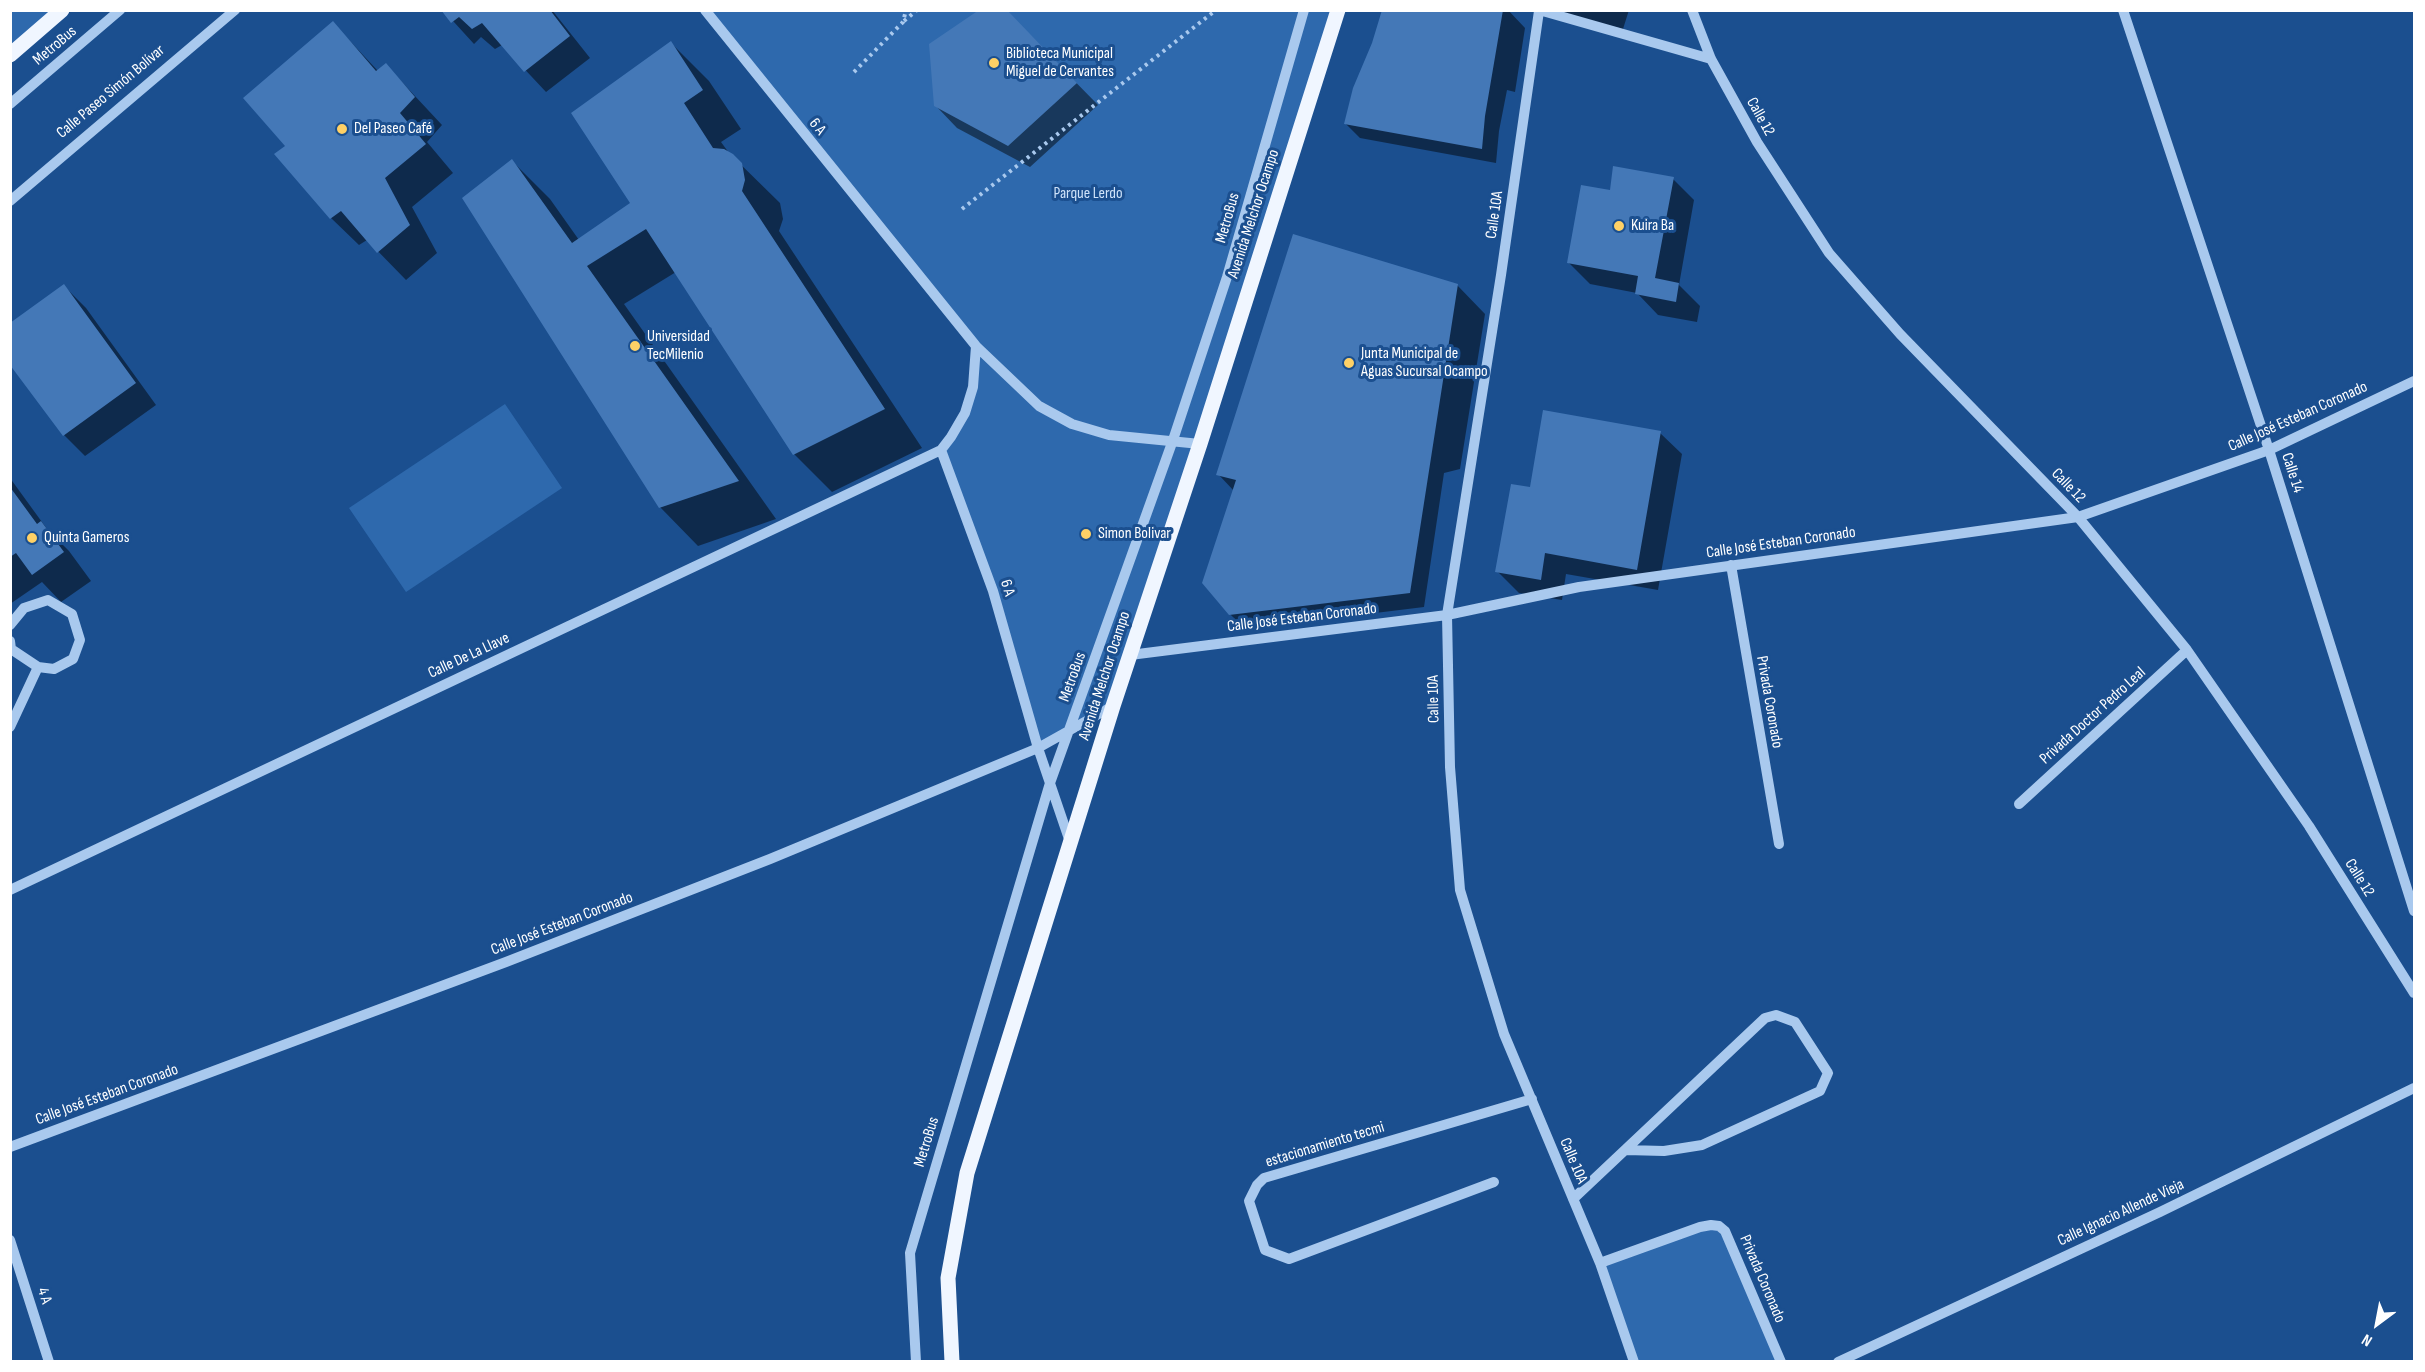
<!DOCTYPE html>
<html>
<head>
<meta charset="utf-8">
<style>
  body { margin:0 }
  #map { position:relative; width:2425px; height:1372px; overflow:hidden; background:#1b4f8f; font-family:"Sofia Sans Condensed",sans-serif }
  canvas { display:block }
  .frame { position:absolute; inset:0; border:12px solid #fff; pointer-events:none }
  .north { position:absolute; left:2347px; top:1294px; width:60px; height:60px; -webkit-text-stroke:4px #1b4f8f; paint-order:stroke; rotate:212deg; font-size:16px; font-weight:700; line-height:24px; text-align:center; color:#fff }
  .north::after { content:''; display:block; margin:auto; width:21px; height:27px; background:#fff; clip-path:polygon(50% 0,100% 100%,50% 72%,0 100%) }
</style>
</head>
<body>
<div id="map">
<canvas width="2425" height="1372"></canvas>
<div class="frame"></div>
<div class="north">N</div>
</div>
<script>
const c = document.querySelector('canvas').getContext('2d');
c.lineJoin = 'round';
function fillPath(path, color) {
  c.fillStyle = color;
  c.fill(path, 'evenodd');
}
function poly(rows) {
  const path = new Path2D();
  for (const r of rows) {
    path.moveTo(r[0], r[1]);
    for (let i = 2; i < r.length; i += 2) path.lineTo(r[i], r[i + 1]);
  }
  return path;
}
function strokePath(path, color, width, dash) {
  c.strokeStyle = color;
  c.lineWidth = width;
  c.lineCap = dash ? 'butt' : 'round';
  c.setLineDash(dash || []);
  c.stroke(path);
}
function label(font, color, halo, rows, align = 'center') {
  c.font = font + ' "Sofia Sans Condensed",sans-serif';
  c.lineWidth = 6;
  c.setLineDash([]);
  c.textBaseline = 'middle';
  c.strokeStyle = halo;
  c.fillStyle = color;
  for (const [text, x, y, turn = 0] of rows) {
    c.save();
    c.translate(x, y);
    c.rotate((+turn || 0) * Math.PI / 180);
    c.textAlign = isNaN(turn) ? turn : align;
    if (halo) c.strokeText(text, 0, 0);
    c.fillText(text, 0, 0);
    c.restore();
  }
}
fillPath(poly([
  [11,11,62,11,11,55],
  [701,11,1338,11,1113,706,1038,748,993,591,941,450,973,387,976,346],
  [505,404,562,488,406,592,349,508],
  [1717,1225,1781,1361,1634,1361,1600,1263]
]), '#2e69ad');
fillPath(poly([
  [443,10,552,10,590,58,546,92,502,45,495,49,481,37,474,44],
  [1005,10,1098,105,1030,167,957,128,936,106],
  [1384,10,1508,10,1525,28,1515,92,1507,90,1499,131,1496,163,1360,138,1345,123],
  [1548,10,1629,10,1623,29],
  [333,23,378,71,386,65,442,125,427,142,453,173,412,207,437,253,406,280,367,240,359,245,331,218,288,146],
  [671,43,709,81,741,129,721,142,729,153,780,203,783,219,779,231,922,448,832,492,794,454,676,272,624,304,776,519,698,546,660,507,512,161,550,199,579,240,632,204],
  [1673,179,1694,200,1679,285,1700,306,1697,322,1658,315,1637,293,1590,284,1569,263,1611,191],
  [1457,285,1485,314,1460,469,1444,473,1424,607,1245,629,1230,614,1234,491,1218,474],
  [64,286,86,308,156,405,85,456,64,435],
  [1660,433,1682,454,1658,590,1566,574,1562,600,1519,593,1497,571],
  [10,478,47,529,69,551,91,581,61,602,42,582,10,604]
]), '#0007');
fillPath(poly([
  [441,10,550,10,570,36,524,72,482,23,472,29,459,17,451,23],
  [979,10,1007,10,1077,83,1008,146,934,106,929,44],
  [1382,10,1503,10,1485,116,1482,149,1344,124,1353,88,1372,43],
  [333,21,376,71,386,63,415,97,400,113,426,144,385,178,410,225,377,253,341,211,330,219,274,154,285,146,243,98],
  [671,41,703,90,684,103,713,148,724,149,733,154,742,163,745,180,742,191,885,409,793,455,646,229,587,266,739,481,659,508,462,198,512,159,572,243,630,203,571,113],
  [1613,166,1674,177,1655,278,1679,283,1676,302,1635,294,1638,276,1567,263,1581,185,1610,190],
  [1293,234,1458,284,1410,593,1229,615,1202,583,1236,480,1216,475],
  [64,284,136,383,63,436,10,365,10,323],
  [1543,410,1661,431,1637,570,1545,553,1541,580,1495,572,1511,484,1530,487],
  [10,487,37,524,41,521,64,552,32,575,16,553,10,557]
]), '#4478b7');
strokePath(poly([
  [904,21,917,10],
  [854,72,903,22,906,10],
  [962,209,1216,10]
]), '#a9c9ee', 4, [3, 4.5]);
strokePath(poly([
  [705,10,976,346,1039,406,1072,424,1109,435,1200,444],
  [1539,10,1711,59],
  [1692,10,1711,59,1757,142,1829,253,1900,334,2078,517,2187,650,2309,826,2414,993],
  [2123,10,2269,450,2414,911],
  [1539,11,1501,275,1447,615,1450,767,1460,890,1504,1034,1600,1263,1634,1362],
  [10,104,120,10],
  [10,201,235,10],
  [941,450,993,591,1038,748,1070,842],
  [1731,565,1779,844],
  [10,625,24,608,48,600,72,614,80,640,73,659,54,669,38,667,11,649,10,641],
  [1130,655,1447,615,1579,587,2078,517,2269,450,2414,381],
  [10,727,38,667],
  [2019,804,2187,650],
  [10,890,941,450,951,437,965,413,973,387,976,346],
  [10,1147,506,962,770,859,1038,748,1113,706],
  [1494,1182,1289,1259,1265,1250,1249,1201,1257,1185,1264,1178,1532,1099],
  [1573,1199,1765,1018,1776,1015,1795,1022,1828,1073,1820,1091,1702,1145,1664,1151,1626,1150],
  [10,1240,49,1362],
  [1600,1263,1700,1227,1711,1225,1719,1226,1725,1231,1781,1362],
  [916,1362,910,1253,1050,783,1173,440,1227,277,1304,10],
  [1838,1362,2160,1212,2414,1088]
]), '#a9c9ee', 10);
strokePath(poly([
  [10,55,62,10],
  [952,1362,948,1278,967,1173,1113,706,1200,444,1338,10]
]), '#f0f6ff', 15);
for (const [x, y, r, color] of [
  [994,63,6,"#ffd166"],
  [342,129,6,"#ffd166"],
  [1619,226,6,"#ffd166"],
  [635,346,6,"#ffd166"],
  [1349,363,6,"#ffd166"],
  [1086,534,6,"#ffd166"],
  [32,538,6,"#ffd166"]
]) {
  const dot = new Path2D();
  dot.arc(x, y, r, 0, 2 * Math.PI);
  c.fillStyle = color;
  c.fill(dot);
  strokePath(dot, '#1b4f8f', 2);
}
label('16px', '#fff', '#1b4f8f', [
  ["MetroBus",55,46,-40],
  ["Calle Paseo Simón Bolívar",111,92,-40],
  ["Calle 12",1760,117,61],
  ["6 A",817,127,51],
  ["Avenida Melchor Ocampo",1254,214,-72],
  ["Calle 10A",1495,215,-82],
  ["MetroBus",1228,218,-74],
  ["Calle José Esteban Coronado",2298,417,-24],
  ["Calle 14",2292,473,72],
  ["Calle 12",2068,486,46],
  ["Calle José Esteban Coronado",1781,543,-8],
  ["6 A",1007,588,72],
  ["Calle José Esteban Coronado",1302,618,-7],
  ["Calle De La Llave",469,656,-25],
  ["Avenida Melchor Ocampo",1105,676,-72],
  ["MetroBus",1073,677,-70],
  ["Calle 10A",1434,699,-91],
  ["Privada Coronado",1769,702,80],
  ["Privada Doctor Pedro Leal",2093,716,-42],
  ["Calle 12",2359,878,58],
  ["Calle José Esteban Coronado",562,924,-21],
  ["Calle José Esteban Coronado",107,1095,-20],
  ["MetroBus",927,1142,-73],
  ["estacionamiento tecmi",1325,1145,-17],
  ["Calle 10A",1573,1161,67],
  ["Calle Ignacio Allende Vieja",2121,1213,-25],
  ["Privada Coronado",1762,1279,67],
  ["4 A",44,1296,72]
]);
label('16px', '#fff', '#1b4f8f', [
  ["Biblioteca Municipal",1006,54],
  ["Miguel de Cervantes",1006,72],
  ["Del Paseo Café",354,129],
  ["Kuira Ba",1631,226],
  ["Universidad",647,337],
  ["TecMilenio",647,355],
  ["Junta Municipal de",1361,354],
  ["Aguas Sucursal Ocampo",1361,372],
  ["Simon Bolivar",1098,534],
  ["Quinta Gameros",44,538]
], 'left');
label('16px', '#cfe3fa', '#1b4f8f', [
  ["Parque Lerdo",1088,194]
]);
</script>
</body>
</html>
